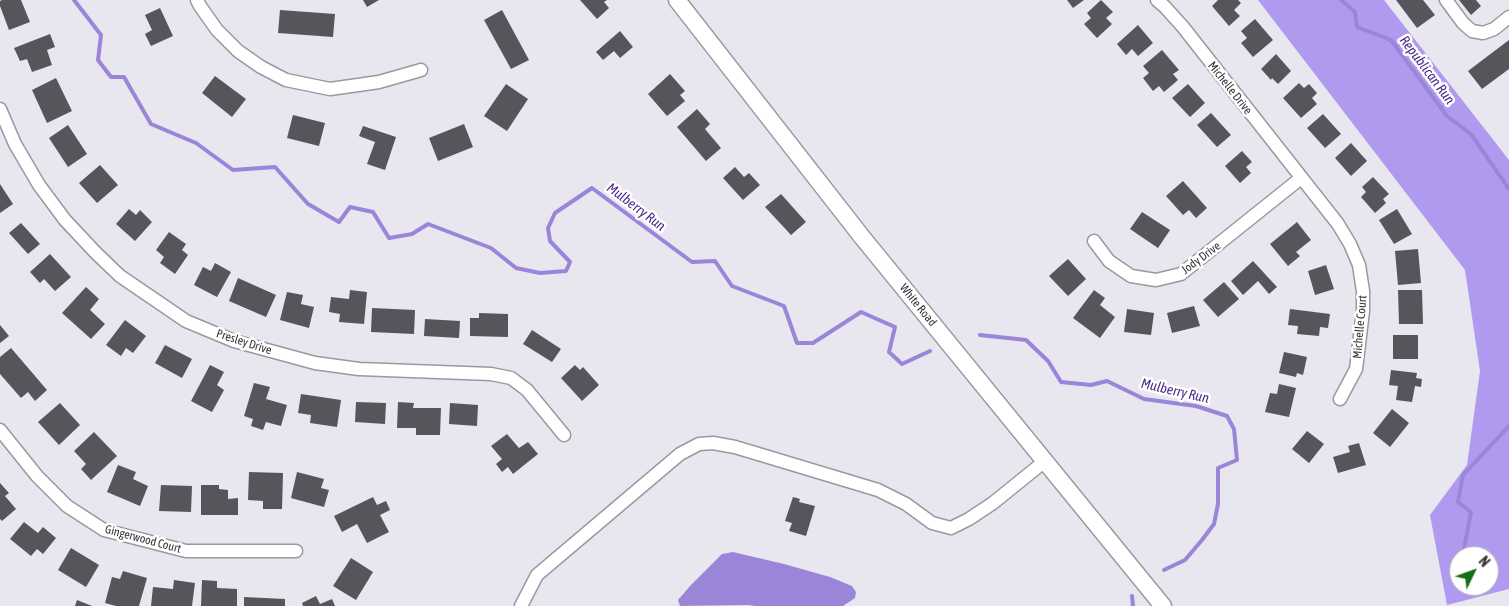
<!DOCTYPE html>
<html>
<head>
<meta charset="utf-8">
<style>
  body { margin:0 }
  #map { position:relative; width:1509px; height:606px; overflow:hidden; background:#e8e6ef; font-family:"Asap Condensed",sans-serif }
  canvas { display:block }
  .north { position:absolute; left:1449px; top:546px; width:50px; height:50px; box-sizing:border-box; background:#fff; border:1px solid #aeaeaf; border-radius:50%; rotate:48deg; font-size:14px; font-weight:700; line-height:20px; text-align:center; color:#353538 }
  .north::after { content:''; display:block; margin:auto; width:18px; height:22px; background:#186e16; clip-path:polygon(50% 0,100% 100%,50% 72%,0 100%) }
</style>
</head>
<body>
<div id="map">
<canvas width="1509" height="606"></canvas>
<div class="north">N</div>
</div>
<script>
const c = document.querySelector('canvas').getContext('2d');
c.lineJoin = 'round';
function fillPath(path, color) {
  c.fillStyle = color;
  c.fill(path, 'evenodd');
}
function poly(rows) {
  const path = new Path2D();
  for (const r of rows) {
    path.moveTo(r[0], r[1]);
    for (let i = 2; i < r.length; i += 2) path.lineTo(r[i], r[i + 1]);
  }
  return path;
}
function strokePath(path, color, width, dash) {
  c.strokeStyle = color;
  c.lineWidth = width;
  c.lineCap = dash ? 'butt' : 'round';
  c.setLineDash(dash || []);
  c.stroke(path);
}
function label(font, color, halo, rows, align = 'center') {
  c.font = font + ' "Asap Condensed",sans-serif';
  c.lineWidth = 5;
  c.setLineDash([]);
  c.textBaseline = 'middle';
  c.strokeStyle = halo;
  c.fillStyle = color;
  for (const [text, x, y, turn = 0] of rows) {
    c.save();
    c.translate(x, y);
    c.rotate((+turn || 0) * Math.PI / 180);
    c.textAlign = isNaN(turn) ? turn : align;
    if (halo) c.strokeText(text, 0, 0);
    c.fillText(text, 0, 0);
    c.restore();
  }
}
fillPath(poly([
  [1258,0,1384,0,1509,160,1509,589,1447,605,1430,515,1467,465,1480,371,1465,270],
  [1459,556,1489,556,1489,586,1459,586]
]), '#af9aef');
fillPath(poly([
  [733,552,784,564,830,577,852,586,856,592,855,598,843,606,755,606,748,605,680,606,678,600,691,585,722,554]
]), '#9b85d9');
strokePath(poly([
  [74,0,101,35,98,60,111,77,124,77,151,124,196,143,233,170,275,167,308,204,339,222,350,207,373,212,389,238,412,234,428,224,491,248,516,268,540,273,566,271,570,262,550,241,548,228,555,213,592,188,692,262,715,261,732,286,784,306,797,343,813,343,861,312,895,327,889,352,902,364,930,351],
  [1341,0,1355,12,1357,27,1391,40,1447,116,1471,134,1509,189],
  [980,335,1026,340,1048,361,1061,382,1091,385,1107,381,1144,399,1196,406,1227,416,1234,429,1237,460,1218,468,1218,504,1214,524,1202,540,1185,560,1164,570],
  [1468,556,1464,549,1471,512,1458,502,1463,475,1509,426],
  [1132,596,1133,606]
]), '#9b85d9', 4);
fillPath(poly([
  [2,0,21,0,30,22,9,30,0,6,0,1],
  [363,0,379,0,367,7],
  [580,0,607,0,604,2,609,8,597,19],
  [1067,0,1084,0,1073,8],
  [1101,0,1113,12,1106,18,1112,24,1097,38,1084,24,1091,18,1087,13],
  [1218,0,1238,0,1241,3,1234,10,1240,16,1229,26,1212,6],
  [1396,0,1423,0,1435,15,1417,28],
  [1459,0,1476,0,1481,6,1471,15],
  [160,8,173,36,151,46,145,34,152,30,145,15],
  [280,10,335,14,333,37,278,33],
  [502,10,529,60,511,69,484,20],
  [1255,19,1273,40,1253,57,1241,43,1247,38,1241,31],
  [1138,25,1153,43,1138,56,1132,49,1126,55,1117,44],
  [620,31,633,47,620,58,614,51,603,60,596,52],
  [50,34,55,47,47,50,52,65,32,72,27,59,20,61,14,48],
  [1509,40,1509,69,1482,89,1468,71],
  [1162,50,1179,70,1173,74,1178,80,1164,92,1159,86,1153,91,1143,78,1149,73,1143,66],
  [1276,54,1291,71,1278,84,1272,78,1271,80,1261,69],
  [670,74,685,91,680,95,685,101,667,116,648,94],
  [215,76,246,99,232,117,202,93],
  [56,78,72,111,47,123,32,90],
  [1299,83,1304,88,1309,84,1317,93,1312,98,1317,104,1301,118,1283,98],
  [506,84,528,99,507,131,484,116],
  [1188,84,1205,103,1190,117,1172,98],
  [697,109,710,124,705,129,721,148,706,161,677,127],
  [1211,113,1231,135,1217,147,1197,125],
  [1323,114,1341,134,1325,148,1307,128],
  [293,115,325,123,319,146,287,138],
  [464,124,473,147,438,161,429,138],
  [68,125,87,154,68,167,49,138],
  [363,126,396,137,385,170,367,164,375,142,359,136],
  [1351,143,1367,161,1351,176,1335,158],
  [1242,151,1252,162,1246,167,1251,173,1240,183,1225,166],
  [100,165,118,185,97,203,79,183],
  [735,167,744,177,749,173,760,185,743,200,723,178],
  [1373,177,1389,194,1383,199,1386,203,1375,213,1361,197,1366,192,1362,187],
  [1183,181,1207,208,1196,218,1189,210,1183,215,1166,196],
  [0,184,13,204,0,213],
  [781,194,806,222,791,235,765,207],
  [129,209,136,215,140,210,152,222,135,241,116,224],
  [1397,209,1412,234,1394,244,1379,220],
  [1142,212,1170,230,1158,248,1130,229],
  [1297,222,1311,240,1296,252,1300,256,1288,266,1270,244],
  [21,223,40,244,28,254,9,233],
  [169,232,186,244,182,250,188,255,175,274,160,263,164,257,156,250],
  [1418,249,1421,283,1398,285,1395,251],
  [50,254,71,277,55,291,44,279,40,283,30,272],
  [1068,259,1086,279,1068,296,1049,276],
  [1253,261,1277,287,1269,294,1258,281,1243,295,1231,281],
  [215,263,231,272,217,297,194,285,203,267,211,271],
  [1326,265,1334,289,1315,295,1308,271],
  [238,278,276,295,266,317,229,301],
  [1224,282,1239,299,1218,317,1203,300],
  [86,287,99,299,90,310,105,324,91,339,62,313],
  [350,290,367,292,364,324,339,322,340,314,329,312,331,297,349,299],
  [1094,290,1105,298,1100,305,1115,317,1100,338,1073,318],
  [1398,290,1422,290,1423,324,1399,324],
  [287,292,303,295,301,304,314,307,309,328,280,320],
  [1194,306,1200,326,1172,333,1167,313],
  [372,308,415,310,414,334,371,332],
  [1127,309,1154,313,1151,335,1124,332],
  [1290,309,1330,314,1328,328,1320,327,1319,336,1297,334,1298,326,1288,325],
  [479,313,508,314,508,337,470,336,470,318,479,318],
  [425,319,460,321,459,338,424,336],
  [125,320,146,336,133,353,126,348,121,356,106,345],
  [0,325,9,336,0,343],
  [532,330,561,349,552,362,523,344],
  [1393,335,1418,335,1418,359,1393,359],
  [165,345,192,359,182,378,155,363],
  [11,348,47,390,35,401,28,392,21,398,0,374,0,357],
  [1284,352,1307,357,1303,375,1297,373,1296,377,1279,373],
  [210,365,224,372,217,385,224,390,212,412,191,401],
  [575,365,580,370,583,367,599,385,582,401,561,378],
  [1391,370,1417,373,1416,378,1422,379,1421,387,1415,386,1412,402,1396,400,1398,386,1389,385],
  [254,383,270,387,266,399,287,405,281,426,266,422,263,430,251,426,253,419,244,416],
  [1279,384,1296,388,1289,417,1265,412,1270,393,1277,394],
  [301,394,341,400,337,427,310,423,311,415,298,413],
  [356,402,386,403,385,424,355,422],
  [398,402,414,403,413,408,441,408,440,435,416,435,416,428,397,428],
  [60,403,80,425,59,445,38,422],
  [450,403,478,405,477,426,449,424],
  [1392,409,1409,423,1390,447,1373,433],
  [1307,431,1324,444,1309,463,1292,449],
  [94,432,117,456,91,480,81,469,86,464,74,451],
  [507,434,519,448,528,442,538,454,513,474,508,467,502,472,496,464,502,459,491,446],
  [1359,443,1366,465,1338,473,1333,457,1350,452,1348,446],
  [118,465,136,472,133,479,148,486,140,506,107,492],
  [249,472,283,473,282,509,263,509,263,501,248,500],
  [297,472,324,479,321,488,329,490,324,507,291,498],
  [0,483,9,493,5,496,16,509,2,521,0,519],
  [161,485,192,486,191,512,159,511],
  [201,485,219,485,219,489,228,490,228,499,238,498,238,515,201,515],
  [373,497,377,505,386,501,390,510,380,515,389,532,367,543,357,524,342,532,334,516],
  [793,497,800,499,799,502,815,506,806,536,789,531,792,523,785,521],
  [24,522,38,533,43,527,56,538,43,554,37,549,31,556,10,539],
  [71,548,99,565,86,587,58,570],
  [351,558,373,572,356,600,333,586],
  [123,571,147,578,139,606,116,606,105,603,112,577,120,579],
  [174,580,195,583,192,606,151,606,153,587,173,589],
  [202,580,217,581,217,588,237,589,237,606,201,606],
  [316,596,320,604,332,599,335,606,303,606,302,603],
  [244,597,285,599,285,606,244,606],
  [77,600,92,606,75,606]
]), '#56555c');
const minor = poly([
  [197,0,200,6,217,30,238,51,261,67,286,80,330,89,379,82,421,70],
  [1157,0,1165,7,1183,27,1338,224,1350,244,1359,265,1363,291,1363,311,1356,369,1340,399],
  [1446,0,1463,23,1472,31,1483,33,1494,29,1509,17],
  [0,109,15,144,39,185,65,220,96,253,120,276,186,321,234,341,315,363,359,369,491,374,511,378,527,390,564,435],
  [1094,241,1109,261,1131,276,1156,280,1181,274,1301,178],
  [0,430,37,476,67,506,104,530,186,551,296,551],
  [521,606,537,575,680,454,699,444,713,443,735,447,878,490,906,504,932,523,951,528,969,519,993,503,1045,461]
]);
const tertiary = poly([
  [677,0,862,237,1163,606]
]);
strokePath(minor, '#9a98a0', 15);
strokePath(tertiary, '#9a98a0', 19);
strokePath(minor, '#fff', 12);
strokePath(tertiary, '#fff', 16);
label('12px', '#353538', '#fff', [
  ["Michelle Drive",1230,88,52],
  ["Jody Drive",1201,258,-37],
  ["White Road",918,305,51],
  ["Michelle Court",1360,327,-85],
  ["Presley Drive",244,342,18],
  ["Gingerwood Court",143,539,15]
]);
label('italic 14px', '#4e2a8c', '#fff', [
  ["Republican Run",1427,70,53],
  ["Mulberry Run",636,207,37],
  ["Mulberry Run",1175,391,13]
]);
</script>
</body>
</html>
